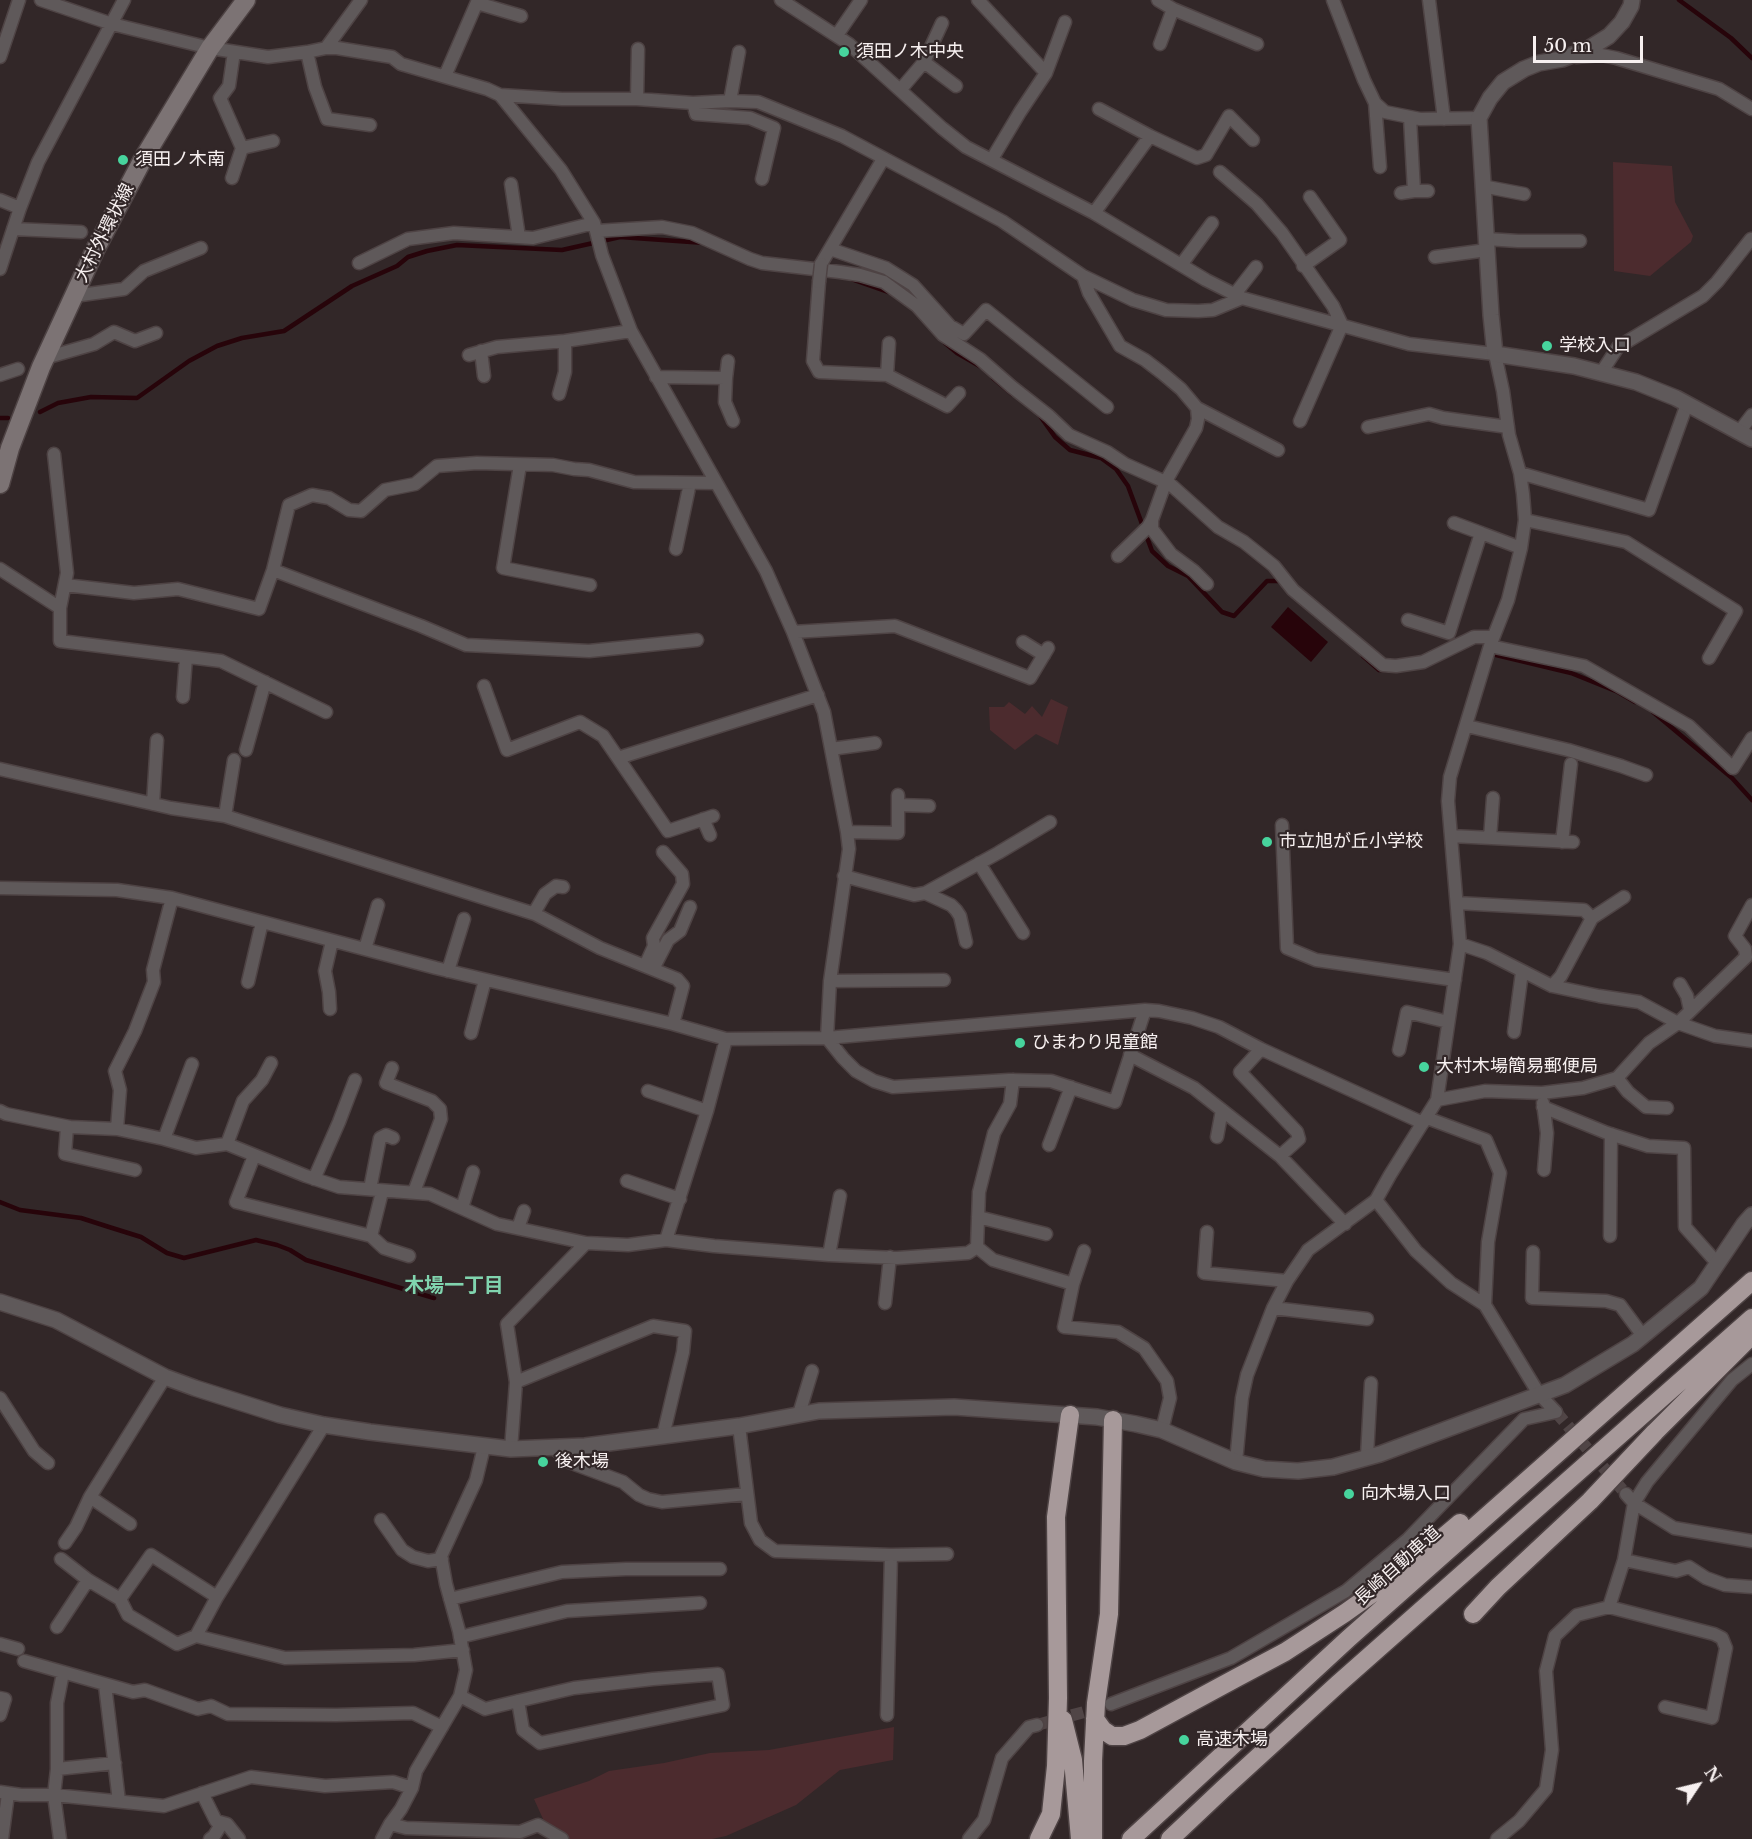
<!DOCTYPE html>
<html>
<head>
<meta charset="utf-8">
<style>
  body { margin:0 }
  #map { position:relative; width:1752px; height:1839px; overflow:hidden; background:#322728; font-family:"Libre Baskerville",serif }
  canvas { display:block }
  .north { position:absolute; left:1668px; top:1755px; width:60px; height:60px; -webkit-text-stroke:4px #322728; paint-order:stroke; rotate:55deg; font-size:16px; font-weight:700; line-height:24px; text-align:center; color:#f7f0f0 }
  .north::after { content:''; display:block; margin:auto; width:21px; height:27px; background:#f7f0f0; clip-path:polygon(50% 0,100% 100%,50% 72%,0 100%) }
  .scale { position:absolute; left:1533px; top:36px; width:110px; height:27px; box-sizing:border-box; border:3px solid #f7f0f0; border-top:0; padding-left:8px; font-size:18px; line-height:21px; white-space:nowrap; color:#f7f0f0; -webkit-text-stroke:4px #322728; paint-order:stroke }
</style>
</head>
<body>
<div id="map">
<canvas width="1752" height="1839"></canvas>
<div class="north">N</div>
<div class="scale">50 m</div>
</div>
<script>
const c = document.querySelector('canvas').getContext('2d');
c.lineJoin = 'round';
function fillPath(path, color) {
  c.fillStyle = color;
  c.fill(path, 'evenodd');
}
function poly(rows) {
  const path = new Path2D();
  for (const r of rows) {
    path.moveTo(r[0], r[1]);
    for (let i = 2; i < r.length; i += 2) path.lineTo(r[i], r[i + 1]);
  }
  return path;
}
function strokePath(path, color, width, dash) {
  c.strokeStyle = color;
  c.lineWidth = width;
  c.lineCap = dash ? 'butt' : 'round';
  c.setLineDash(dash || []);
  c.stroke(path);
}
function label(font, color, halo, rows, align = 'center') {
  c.font = font + ' "Libre Baskerville","Noto Sans JP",serif';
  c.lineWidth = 4.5;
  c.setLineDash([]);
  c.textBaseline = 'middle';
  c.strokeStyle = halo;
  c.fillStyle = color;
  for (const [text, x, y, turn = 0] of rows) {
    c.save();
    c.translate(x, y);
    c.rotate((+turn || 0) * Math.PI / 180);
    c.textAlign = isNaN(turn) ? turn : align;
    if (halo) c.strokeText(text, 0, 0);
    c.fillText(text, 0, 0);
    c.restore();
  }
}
fillPath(poly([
  [1613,162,1672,166,1675,202,1693,236,1691,242,1650,276,1614,271],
  [1051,699,1068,707,1058,745,1036,734,1015,750,990,730,989,707,1004,707,1009,702,1025,714,1032,706,1042,717],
  [894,1727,893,1760,840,1770,796,1805,726,1836,712,1839,565,1839,548,1830,534,1799,589,1781,609,1771,664,1763,710,1753,769,1750]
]), '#4c2b2e');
fillPath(poly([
  [1288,607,1328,642,1311,662,1271,627]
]), '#27040a');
strokePath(poly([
  [1679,0,1731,38,1752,58],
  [851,279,888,292],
  [945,343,957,353,983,368],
  [993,378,1012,394],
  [40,412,58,403,91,397,137,398,189,361,217,346,242,338,284,331,352,286,397,266,408,257,427,251,457,245,562,250,620,237,705,243],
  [1038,413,1055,437,1070,450,1101,458,1116,469,1128,486,1152,551,1168,566,1188,576,1222,612,1234,616,1267,581,1279,581,1281,583],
  [0,418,8,418],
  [1496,655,1571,673,1618,692,1635,702],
  [1363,656,1379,670,1386,670],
  [1653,712,1732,778,1752,800],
  [0,1202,20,1210,81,1218,109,1227,141,1237,167,1253,184,1258,256,1240,277,1245,290,1250,306,1260,434,1298]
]), '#27040a', 4.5);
strokePath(poly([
  [1556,1412,1626,1494],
  [1037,1725,1102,1707]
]), '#504546', 12, [12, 6]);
const minor = poly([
  [41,0,112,24,210,48,268,57,307,52,326,48,337,48,392,57,401,64,487,89,500,95,562,99,637,99,693,103,730,101,758,102,842,136,1002,221,1083,276,1133,300,1166,310,1198,311,1213,310,1242,298],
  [781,0,849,44,942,128,966,147,1094,213,1206,280,1242,298,1409,344,1495,354,1503,391,1509,435,1520,473,1523,494,1525,520,1521,548,1508,600,1490,646,1450,777,1448,801,1460,944,1437,1100,1390,1175,1376,1200,1416,1251,1451,1283,1485,1305,1539,1394,1556,1412],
  [978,0,1046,73],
  [1158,0,1173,9,1257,44],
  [1333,0,1364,80,1375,103,1385,112,1420,119,1479,118],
  [1429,0,1444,119],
  [477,3,521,16],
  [837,35,861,0],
  [1160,44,1173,9],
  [326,48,361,0],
  [307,52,315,87,327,119,370,125],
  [0,57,19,0],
  [1576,57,1601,55,1616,58,1719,89,1752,109],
  [924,62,942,23],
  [445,76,478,0],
  [901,89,924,62,956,86],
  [500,95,561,170,594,223,602,255,631,331,766,571,793,632,824,712,847,832,849,849,830,981,827,1038,843,1058,856,1071,874,1081,893,1087,1009,1080,1051,1081,1115,1102,1145,1010],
  [637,99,638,49],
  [730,101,739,52],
  [693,103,696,114,750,118,774,128,762,179],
  [1375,103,1380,167],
  [1099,109,1150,136,1197,158,1206,155,1229,116,1253,140],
  [1410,118,1414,191,1428,191],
  [242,148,273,141],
  [992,159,1020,112,1046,73,1065,22],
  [1220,172,1257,204,1282,233,1333,306,1342,325],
  [232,178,242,148,220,98,229,86,234,52],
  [511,184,519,237],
  [1482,186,1524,194],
  [1401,193,1414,191],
  [0,200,20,208],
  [1094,213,1150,136],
  [13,229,81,232],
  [596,231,662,227,692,233,750,259,762,263,840,272,860,275,884,282,917,306,943,335,980,359,1012,387,1049,416,1069,435,1107,452,1125,464,1170,484,1218,527,1244,542,1274,566,1293,590,1383,665,1396,666,1423,662,1474,637,1493,637],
  [1486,239,1518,241,1580,241],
  [830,249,886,268,913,285,950,326,964,334,986,310,1107,407],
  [1435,257,1487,250],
  [359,263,408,239,454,233,533,238,594,223],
  [821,264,883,159],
  [1181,265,1212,223],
  [1303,266,1340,240,1310,197],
  [0,269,20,208,38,162,124,0],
  [1083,276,1089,293,1120,346,1145,360,1162,373,1181,389,1197,408,1198,419,1196,428,1166,481,1152,520,1148,527,1118,556],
  [819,282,813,361,819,372,887,375,947,406,959,393],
  [1235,294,1256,267],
  [74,296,124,289,144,271,201,248],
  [481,351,484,376],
  [469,355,497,347,565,341],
  [45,358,94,344,114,332,135,341,156,333],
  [1601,373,1618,347,1703,296,1717,282,1751,239],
  [0,375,18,369],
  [887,375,889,343],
  [656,377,726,378,725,402,733,421],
  [726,378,728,361],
  [559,394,565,372,565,341,631,331],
  [1197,408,1278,450],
  [1300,421,1342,325],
  [1368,427,1429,414,1443,418,1508,427],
  [1739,432,1752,415],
  [54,454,67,573,60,608,60,641,221,661,326,712],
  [520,465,503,568,590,585],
  [1520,473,1649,510,1687,404],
  [1152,520,1152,529,1171,554,1194,571,1207,584],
  [1525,520,1626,542,1736,611,1709,658],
  [1454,523,1481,533],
  [676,549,690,483],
  [0,569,60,608],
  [273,570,421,626,466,645,589,651,697,640],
  [65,585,134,593,178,589,259,609,273,570,289,505,312,495,329,498,349,510,361,511,385,490,415,484,437,466,477,463,553,465,574,469,589,470,634,482,716,483],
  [1408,620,1449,633,1481,533,1521,548],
  [793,632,895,626,1030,678,1048,648],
  [1023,642,1044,655],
  [1490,646,1584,666,1689,726,1733,768,1752,738],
  [484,686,507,750,580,722,603,736,618,758],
  [183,697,186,657],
  [1467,726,1568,750,1621,766,1646,775],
  [831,749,875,743],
  [246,750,265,682],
  [0,769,171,808,225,816,535,914,600,948,677,979,683,986,673,1024],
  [153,804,157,740],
  [898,805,929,806],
  [225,816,234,760],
  [713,816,668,831,618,758,818,695],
  [703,819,710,835],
  [1282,825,1287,948,1316,960,1455,980],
  [847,832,898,833,898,795],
  [1451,836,1573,842],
  [1490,838,1493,798],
  [1562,842,1571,764],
  [979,863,1023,933],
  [844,876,914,895,925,893,998,853,1050,822],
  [0,888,117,890,172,898,436,968,673,1024,726,1039,827,1038,1145,1010,1159,1011,1192,1018,1219,1027,1261,1049,1423,1123],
  [925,893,951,905,956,910,960,916,966,942],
  [1457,903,1584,910,1592,918,1561,976,1552,986],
  [534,913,545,894,556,886,563,887],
  [1592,918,1624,897],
  [1460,944,1487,953,1552,986,1599,996,1639,1002,1678,1023,1715,1036,1752,1041],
  [365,949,378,905],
  [645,966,654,946,653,938,683,884,682,874,663,852],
  [653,969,668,940,680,931,690,907],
  [448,971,464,919],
  [830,981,944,980],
  [248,982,262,922],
  [1680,984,1687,996,1690,1010],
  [330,1009,329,992,325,971,332,941],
  [1514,1032,1522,972],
  [471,1033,485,980],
  [1261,1049,1240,1072,1297,1132,1299,1139,1280,1156,1345,1224],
  [1399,1050,1407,1012,1448,1022],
  [1130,1055,1194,1088,1280,1156],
  [392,1068,386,1083,432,1101,440,1109,441,1119,414,1192],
  [1617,1078,1628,1092,1646,1107,1667,1108],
  [648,1091,707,1111],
  [1437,1100,1485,1091,1542,1093,1583,1088,1617,1078,1649,1043,1678,1023,1746,957,1745,949,1735,936,1752,905],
  [1543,1103,1547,1133,1544,1170],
  [1543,1107,1607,1133,1648,1146,1684,1148,1685,1227,1718,1264],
  [0,1111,6,1114,70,1127,117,1129,164,1139,196,1148,227,1144,306,1176,339,1187,430,1194,497,1224,586,1243,628,1245,666,1240,714,1246,829,1255,897,1258,968,1253,977,1247,993,1260,1073,1284,1064,1327,1118,1332,1144,1348,1167,1381,1170,1398,1162,1430],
  [1427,1118,1486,1140,1500,1173,1488,1242,1485,1305],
  [67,1127,65,1154,135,1170],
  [117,1129,120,1090,115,1071,135,1031,154,982,153,970,172,898],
  [1217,1137,1222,1110],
  [164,1139,192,1064],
  [227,1144,243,1101,262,1080,271,1063],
  [1049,1145,1071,1087],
  [254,1156,236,1202,371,1236,382,1192],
  [314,1179,339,1122,355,1080],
  [627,1181,680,1199],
  [370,1189,380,1138,386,1135,393,1138],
  [462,1208,473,1172],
  [978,1217,1046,1234],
  [518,1228,524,1211],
  [1207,1232,1204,1273,1287,1281],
  [371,1236,384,1248,409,1256],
  [1610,1236,1611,1134],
  [666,1240,707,1111,726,1039],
  [977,1247,979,1192,994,1133,1010,1104,1013,1080],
  [1533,1252,1532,1298,1606,1301,1620,1305,1643,1336],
  [829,1255,840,1196],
  [1073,1284,1084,1251],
  [885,1303,890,1257],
  [1273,1308,1367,1319],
  [516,1382,653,1326,685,1331,683,1352,663,1436],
  [0,1398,34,1451,48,1463],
  [799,1414,812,1371],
  [739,1426,751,1523,760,1540,775,1551,891,1555,947,1554],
  [553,1447,569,1462,623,1482,639,1495,648,1499,662,1502,747,1494],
  [511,1449,516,1382,507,1324,586,1243],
  [1367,1456,1371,1383],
  [1236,1462,1242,1398,1247,1375,1273,1308,1287,1281,1308,1250,1376,1200],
  [1626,1494,1634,1503,1674,1528,1752,1541],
  [90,1497,130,1524],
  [381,1520,402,1550,413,1557,428,1561,442,1559],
  [65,1543,76,1527,90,1497,165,1377],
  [61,1559,88,1580],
  [1624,1560,1676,1571,1689,1567,1706,1578,1725,1585,1752,1587],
  [217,1597,151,1555,120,1599,128,1615,177,1644,196,1636,217,1597,324,1425],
  [450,1599,562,1572,626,1569,720,1569],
  [57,1627,88,1580,120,1599],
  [196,1636,285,1658,414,1655,463,1650],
  [460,1637,567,1611,700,1603],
  [0,1644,18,1649],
  [24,1661,133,1692,145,1690,198,1709,211,1706,228,1714,336,1715,413,1713,442,1727],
  [105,1685,119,1801],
  [460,1696,485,1709,518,1701,574,1688,653,1679,718,1674,723,1705,540,1743,523,1730,518,1701],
  [0,1698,5,1699,0,1715],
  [1111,1704,1231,1658,1346,1591,1408,1539,1524,1419,1556,1412],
  [1665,1707,1712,1718,1726,1648,1722,1638,1714,1634,1609,1607,1624,1560,1634,1503,1647,1482,1732,1380,1752,1364],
  [887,1715,891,1555],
  [57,1769,115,1763],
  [0,1792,21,1795,54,1795,164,1806,251,1777,325,1786,393,1782,412,1788],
  [202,1793,216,1821,227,1824,239,1839],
  [390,1824,406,1828,520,1832,538,1825,562,1839],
  [2,1839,8,1794],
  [60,1839,54,1795,57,1769,57,1703,63,1673],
  [210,1839,214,1836,222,1823],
  [382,1839,390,1824,401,1809,412,1788,416,1771,460,1696,466,1670,459,1631,446,1584,441,1556,476,1480,484,1447],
  [969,1839,984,1820,1002,1758,1029,1727,1037,1725],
  [1497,1839,1519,1821,1546,1789,1552,1750,1546,1671,1555,1636,1577,1615,1609,1607]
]);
const tertiary = poly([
  [1632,0,1631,6,1622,22,1609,36,1588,49,1562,59,1539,63,1524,69,1503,82,1490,98,1479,118,1491,315,1495,354,1574,366,1636,382,1676,398,1752,439],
  [0,1302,56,1320,165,1377,195,1388,280,1415,324,1425,370,1432,511,1449,585,1446,663,1436,739,1426,819,1411,954,1407,1097,1417,1136,1424,1162,1430,1236,1462,1264,1469,1298,1471,1333,1467,1380,1454,1565,1385,1633,1344,1701,1288,1744,1224,1752,1215]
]);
const secondary = poly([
  [0,484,10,448,41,367,95,250,143,159,210,48,246,0]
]);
const motorway = poly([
  [1473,1614,1498,1587,1590,1501,1655,1432,1752,1335],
  [1095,1719,1103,1730,1112,1736,1124,1736,1140,1730,1238,1677,1285,1652,1345,1613,1397,1576,1460,1523],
  [1063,1720,1073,1760,1080,1839],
  [1039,1839,1051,1814,1056,1766,1058,1698,1056,1517,1070,1415],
  [1093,1839,1093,1761,1096,1703,1109,1614,1113,1420],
  [1131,1839,1349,1638,1752,1281],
  [1170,1839,1223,1789,1338,1684,1752,1318]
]);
strokePath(minor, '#4e4344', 15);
strokePath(tertiary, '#4e4344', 18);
strokePath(secondary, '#4e4344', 21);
strokePath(motorway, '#4e4344', 21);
strokePath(minor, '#5f595a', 12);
strokePath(tertiary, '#5f595a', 15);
strokePath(secondary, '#7c7374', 18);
strokePath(motorway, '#a7999a', 18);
const minorBridge = poly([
  [819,282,821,264]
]);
strokePath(minorBridge, '#4e4344', 15, []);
strokePath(minorBridge, '#5f595a', 12);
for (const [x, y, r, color] of [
  [844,52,6,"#47d49d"],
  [123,160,6,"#47d49d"],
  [1547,346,6,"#47d49d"],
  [1267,842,6,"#47d49d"],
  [1020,1043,6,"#47d49d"],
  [1424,1067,6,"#47d49d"],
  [543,1462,6,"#47d49d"],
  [1349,1494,6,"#47d49d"],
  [1184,1740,6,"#47d49d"]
]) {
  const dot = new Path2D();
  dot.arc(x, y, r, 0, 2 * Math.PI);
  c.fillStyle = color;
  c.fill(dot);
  strokePath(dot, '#322728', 2);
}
label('18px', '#f7f0f0', '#322728', [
  ["須田ノ木中央",856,52],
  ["須田ノ木南",135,160],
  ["学校入口",1559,346],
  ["市立旭が丘小学校",1279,842],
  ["ひまわり児童館",1032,1043],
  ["大村木場簡易郵便局",1436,1067],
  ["後木場",555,1462],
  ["向木場入口",1361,1494],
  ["高速木場",1196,1740]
], 'left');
label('18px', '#f7f0f0', '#322728', [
  ["大村外環状線",105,233,-63],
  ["長崎自動車道",1398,1566,-42]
]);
label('bold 20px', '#80d4ae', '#322728', [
  ["木場一丁目",454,1286]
]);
</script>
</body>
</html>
